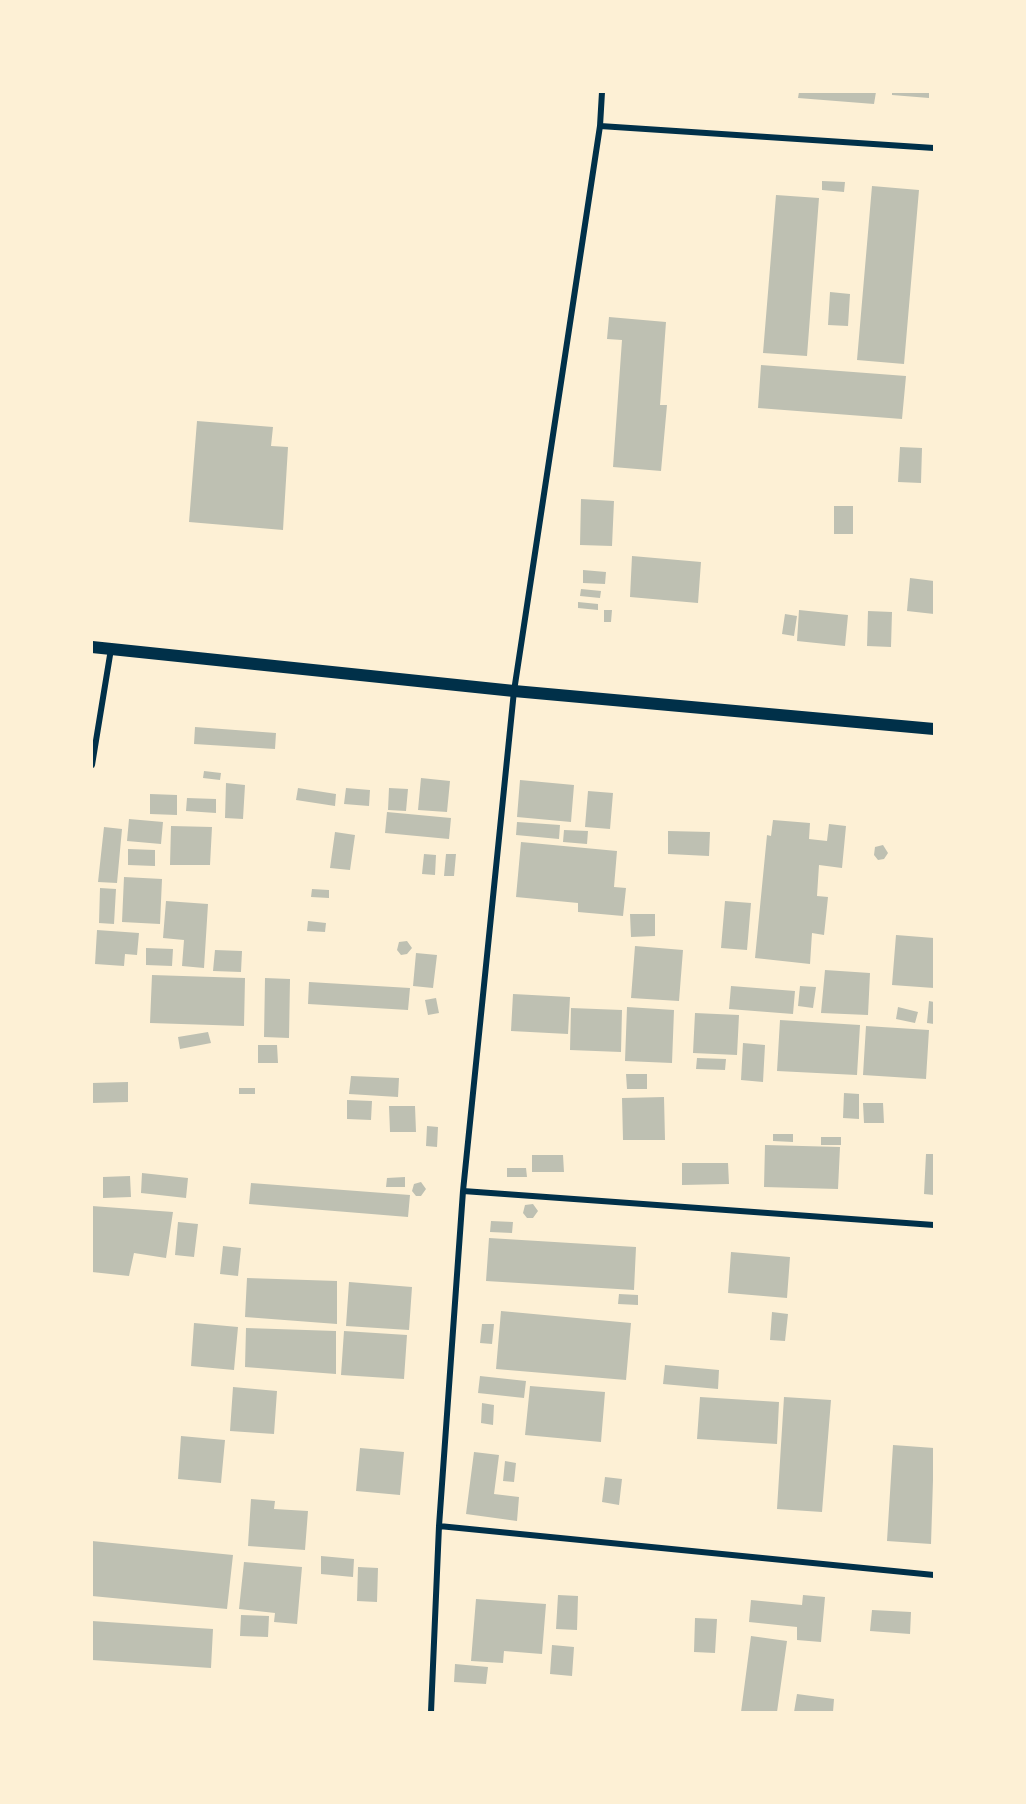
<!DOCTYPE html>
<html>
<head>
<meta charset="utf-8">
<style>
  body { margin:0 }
  #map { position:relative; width:1026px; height:1804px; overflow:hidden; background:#fdf0d5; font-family:Montserrat,sans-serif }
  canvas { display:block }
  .frame { position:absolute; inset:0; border:93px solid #fdf0d5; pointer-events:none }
</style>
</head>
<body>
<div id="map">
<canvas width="1026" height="1804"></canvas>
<div class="frame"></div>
</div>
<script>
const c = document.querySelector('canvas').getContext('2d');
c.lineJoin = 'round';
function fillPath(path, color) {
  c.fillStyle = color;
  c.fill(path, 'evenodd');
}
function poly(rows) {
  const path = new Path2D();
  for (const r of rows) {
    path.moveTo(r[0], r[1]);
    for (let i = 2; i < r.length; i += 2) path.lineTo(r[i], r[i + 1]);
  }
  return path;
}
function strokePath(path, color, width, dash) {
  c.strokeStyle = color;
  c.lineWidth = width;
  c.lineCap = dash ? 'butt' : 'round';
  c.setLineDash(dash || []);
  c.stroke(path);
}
fillPath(poly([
  [799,92,876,92,874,104,798,98],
  [892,92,929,92,929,98,892,95],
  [822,181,845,182,844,192,822,190],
  [872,186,919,190,904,364,857,360],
  [776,195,819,198,807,356,763,353],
  [830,292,850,294,848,326,828,325],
  [609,317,666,322,660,405,667,405,661,471,613,467,622,340,607,339],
  [761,365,906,376,902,419,758,408],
  [197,421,273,427,271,446,288,447,283,530,189,522],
  [900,447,922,448,921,483,898,482],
  [581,499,614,501,612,546,580,545],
  [834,506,853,506,853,534,834,534],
  [632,556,701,562,698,603,630,597],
  [583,570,606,572,605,584,583,583],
  [910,578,934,581,934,614,907,611],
  [581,589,601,591,600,598,580,596],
  [578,602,598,604,598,610,578,608],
  [604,610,612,610,611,622,604,622],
  [799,610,848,615,845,646,797,641],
  [868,611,892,612,891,647,867,646],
  [785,614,797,616,794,636,782,634],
  [195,727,276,733,275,749,194,744],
  [204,771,221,773,220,780,203,778],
  [421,778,450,781,447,812,418,810],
  [520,780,574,785,571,822,517,817],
  [226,783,245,785,243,819,225,818],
  [298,788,336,794,335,806,296,800],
  [346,788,370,790,369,806,344,804],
  [389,788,408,789,406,811,388,810],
  [588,791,613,793,610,829,585,827],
  [150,794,177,795,177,815,150,814],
  [187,798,216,799,216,813,186,811],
  [387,812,451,818,449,839,385,833],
  [129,819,163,822,161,844,127,841],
  [773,820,810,823,809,839,827,841,829,824,846,826,842,868,819,865,817,896,828,897,824,935,812,933,810,964,755,958,767,835,771,836],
  [517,822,560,825,559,839,516,835],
  [171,826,212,827,210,865,170,865],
  [104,827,122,829,117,883,98,882],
  [564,830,588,831,587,844,563,842],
  [668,831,710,832,709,856,668,854],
  [335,832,355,835,350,870,330,868],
  [521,842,617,851,614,887,626,888,623,916,578,912,578,903,516,897],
  [883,845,888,853,884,859,878,860,874,855,875,847],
  [128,849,155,850,155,866,128,865],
  [424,854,436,855,435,875,422,874],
  [446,854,456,854,454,876,444,876],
  [124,877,162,879,160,924,122,922],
  [100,888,116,889,114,924,99,923],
  [312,889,329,890,329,898,311,897],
  [166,901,208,904,204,968,182,966,184,940,163,938],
  [725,901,751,903,747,950,721,948],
  [630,914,655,914,655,936,631,937],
  [308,921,326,923,325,932,307,931],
  [97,930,139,933,137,955,125,954,124,966,95,964],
  [896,935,934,938,934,988,892,985],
  [407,941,412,948,407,954,401,955,397,950,399,942],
  [635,946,683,950,679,1001,631,998],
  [146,948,173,949,172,966,146,965],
  [215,950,242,951,241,972,213,971],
  [416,953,437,955,433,988,413,986],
  [825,970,870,973,868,1015,821,1013],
  [152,975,245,978,244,1026,150,1023],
  [265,978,290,979,289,1038,264,1037],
  [309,982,410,988,408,1010,308,1004],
  [731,986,795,991,793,1014,729,1009],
  [800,986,816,987,813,1008,798,1006],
  [513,994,570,997,568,1034,511,1031],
  [436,998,439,1013,428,1015,425,1000],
  [929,1001,934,1002,934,1024,927,1023],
  [627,1007,674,1010,672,1063,625,1061],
  [898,1007,918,1012,915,1023,896,1019],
  [571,1008,622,1010,621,1052,570,1050],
  [695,1013,739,1015,737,1055,693,1053],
  [780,1020,860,1025,857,1075,777,1071],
  [866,1026,929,1030,926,1079,863,1075],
  [208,1032,211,1043,180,1049,178,1037],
  [743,1043,765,1045,763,1082,741,1080],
  [258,1045,277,1045,278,1063,258,1063],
  [697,1058,726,1059,725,1070,696,1069],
  [626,1074,647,1074,647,1089,627,1089],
  [351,1076,399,1078,398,1097,349,1094],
  [128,1082,128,1102,92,1103,92,1083],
  [239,1088,255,1088,255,1094,239,1094],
  [844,1093,859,1094,859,1119,843,1118],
  [664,1097,665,1140,623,1140,622,1098],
  [347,1100,372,1101,371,1120,347,1119],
  [863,1103,883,1103,884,1123,864,1123],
  [389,1106,415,1106,416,1132,390,1132],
  [427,1126,438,1127,437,1147,426,1146],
  [773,1134,793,1134,793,1142,773,1141],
  [821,1137,841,1137,841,1145,821,1145],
  [765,1145,840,1147,838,1189,764,1187],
  [926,1154,934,1154,934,1195,924,1194],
  [532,1155,563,1155,564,1172,532,1172],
  [682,1163,728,1163,729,1184,682,1185],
  [507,1168,526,1168,527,1177,507,1177],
  [142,1173,188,1178,186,1198,141,1193],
  [130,1176,131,1197,103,1198,103,1177],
  [405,1177,405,1187,386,1187,387,1178],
  [421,1182,426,1189,421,1196,416,1196,412,1191,414,1184],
  [251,1183,410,1195,408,1217,249,1204],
  [533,1204,538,1211,533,1218,527,1218,523,1213,525,1205],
  [92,1206,173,1212,166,1258,134,1253,129,1276,92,1272],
  [491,1221,513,1222,512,1233,490,1232],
  [178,1222,198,1224,194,1257,175,1255],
  [489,1238,636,1247,634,1290,486,1281],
  [223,1246,241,1248,238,1276,220,1274],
  [731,1252,790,1257,787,1298,728,1293],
  [247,1278,337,1281,337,1324,245,1317],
  [349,1282,412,1287,409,1330,346,1326],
  [619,1294,638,1295,638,1305,618,1304],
  [501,1311,631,1323,626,1380,496,1369],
  [772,1312,788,1314,785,1341,770,1340],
  [194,1323,238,1327,234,1370,191,1366],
  [482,1324,494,1324,492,1344,480,1343],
  [246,1328,336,1331,336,1374,245,1367],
  [344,1331,407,1335,404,1379,341,1375],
  [665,1365,719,1370,718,1389,663,1384],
  [480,1376,526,1381,524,1398,478,1393],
  [530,1386,605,1392,601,1442,525,1435],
  [233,1387,277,1391,274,1434,230,1431],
  [700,1397,779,1402,777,1444,697,1439],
  [784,1397,831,1400,822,1512,777,1509],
  [482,1403,494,1405,493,1425,481,1423],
  [181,1436,225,1440,221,1483,178,1479],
  [893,1445,934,1448,931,1544,887,1541],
  [360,1448,404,1452,400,1495,356,1491],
  [474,1452,499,1455,494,1494,519,1497,517,1521,466,1514],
  [505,1461,516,1463,514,1482,503,1481],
  [605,1477,622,1479,619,1505,602,1502],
  [251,1499,275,1501,274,1509,308,1511,305,1550,248,1546],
  [92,1541,233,1555,227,1609,92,1596],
  [321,1556,354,1559,353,1577,321,1574],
  [244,1562,302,1567,297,1624,274,1622,275,1613,239,1609],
  [358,1567,378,1568,377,1602,357,1601],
  [558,1595,578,1596,577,1630,556,1629],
  [803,1595,825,1597,821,1642,797,1640,797,1627,749,1622,751,1600,802,1605],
  [476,1599,546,1604,542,1654,504,1651,503,1663,471,1661],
  [872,1610,911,1612,910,1634,870,1631],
  [241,1615,269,1616,268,1637,240,1636],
  [695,1618,717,1619,715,1653,694,1652],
  [92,1621,213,1629,211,1668,92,1660],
  [751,1636,787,1641,777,1712,741,1712],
  [552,1645,574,1647,572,1676,550,1674],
  [455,1664,488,1667,486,1684,454,1682],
  [797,1694,834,1699,833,1712,794,1712]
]), '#bec0b2');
strokePath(poly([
  [600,126,934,148],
  [92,765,111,649],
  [463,1191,934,1225],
  [439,1526,934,1575],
  [431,1712,439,1526,463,1191,514,691,600,126,602,92]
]), '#003049', 6);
strokePath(poly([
  [92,647,514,691,934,729]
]), '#003049', 12);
</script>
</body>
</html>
